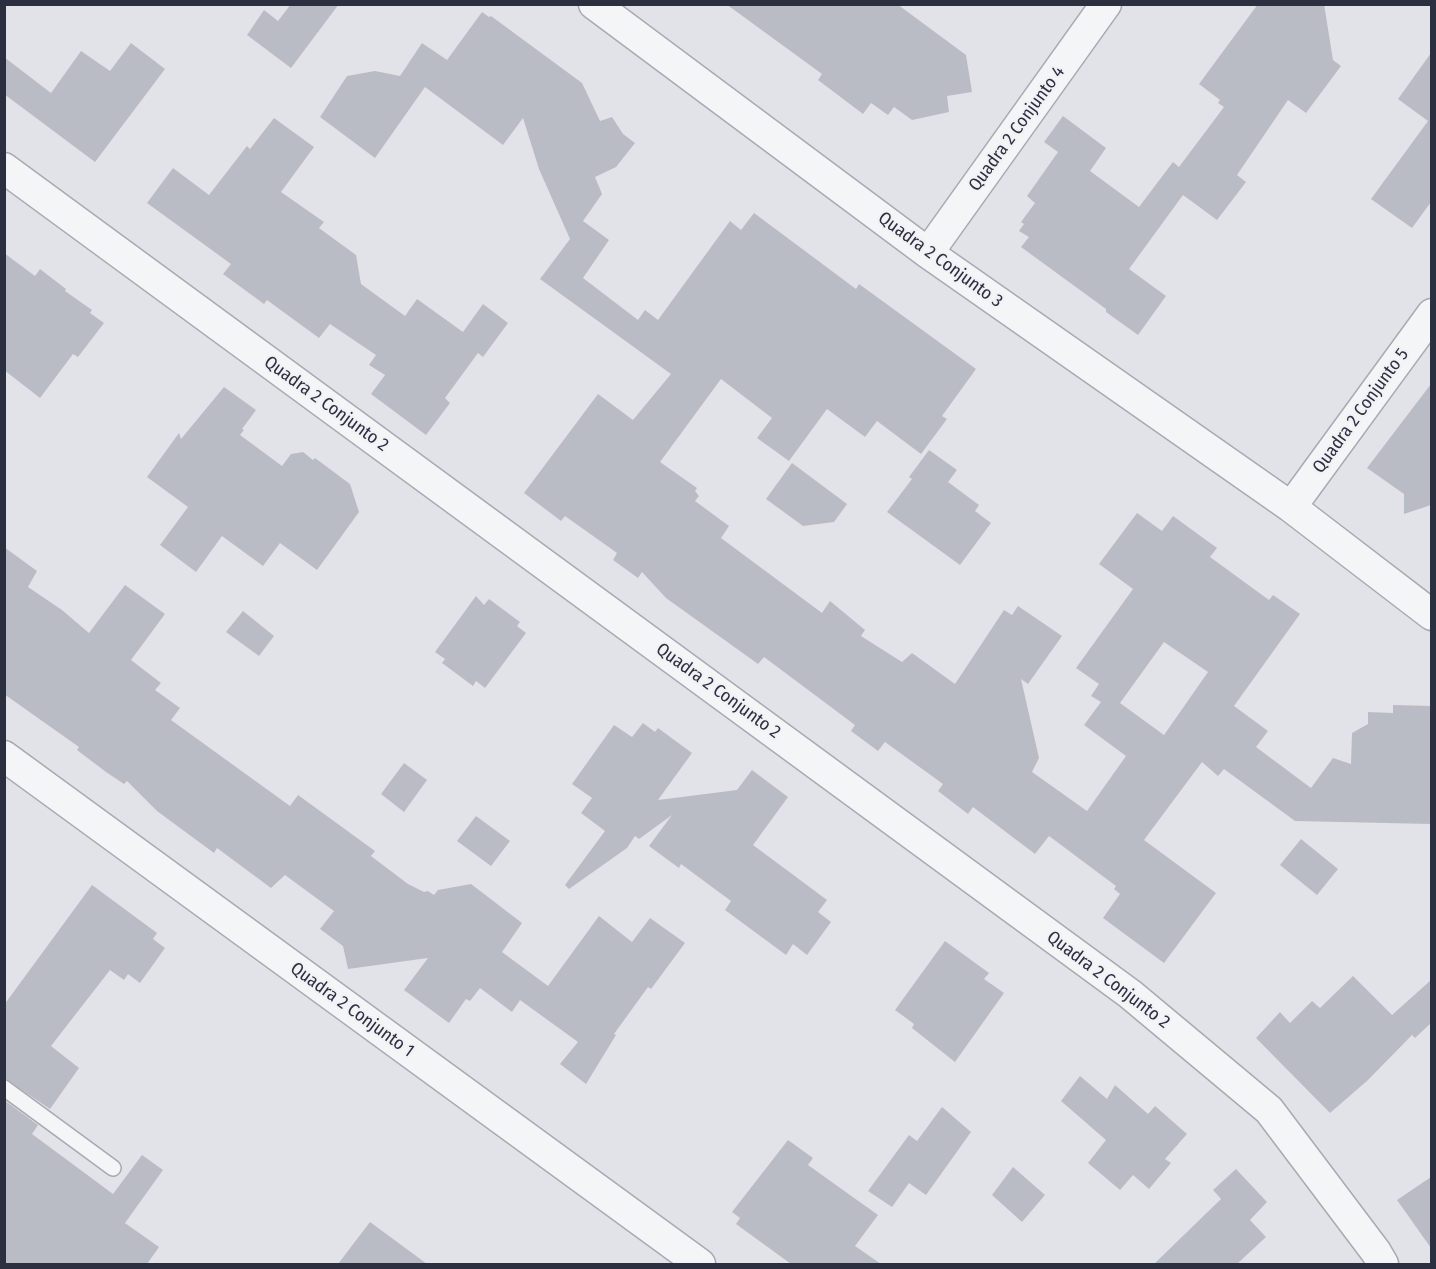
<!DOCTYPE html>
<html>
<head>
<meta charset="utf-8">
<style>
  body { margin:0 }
  #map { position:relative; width:1436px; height:1269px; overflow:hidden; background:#e2e3e9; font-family:"Fira Sans Condensed",sans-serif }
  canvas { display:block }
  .frame { position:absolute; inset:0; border:6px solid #2c2f3f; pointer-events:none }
</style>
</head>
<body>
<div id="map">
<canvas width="1436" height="1269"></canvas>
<div class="frame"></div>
</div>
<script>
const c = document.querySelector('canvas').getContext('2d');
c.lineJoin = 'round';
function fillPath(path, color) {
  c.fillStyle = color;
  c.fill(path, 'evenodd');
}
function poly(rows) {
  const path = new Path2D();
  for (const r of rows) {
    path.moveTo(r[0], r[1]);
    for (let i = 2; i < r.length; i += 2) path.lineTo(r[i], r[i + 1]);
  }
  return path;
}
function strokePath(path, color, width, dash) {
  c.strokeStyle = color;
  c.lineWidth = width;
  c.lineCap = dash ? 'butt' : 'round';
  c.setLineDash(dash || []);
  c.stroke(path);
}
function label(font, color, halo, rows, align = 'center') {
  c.font = font + ' "Fira Sans Condensed",sans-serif';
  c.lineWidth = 4.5;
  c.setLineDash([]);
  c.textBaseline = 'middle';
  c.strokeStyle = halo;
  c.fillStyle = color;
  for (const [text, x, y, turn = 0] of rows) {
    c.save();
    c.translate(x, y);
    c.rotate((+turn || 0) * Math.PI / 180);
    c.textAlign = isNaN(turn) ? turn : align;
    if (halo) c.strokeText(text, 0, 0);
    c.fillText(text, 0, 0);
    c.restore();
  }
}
fillPath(poly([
  [291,4,339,4,291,68,247,35,264,10,278,21],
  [726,4,897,4,966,55,972,92,947,96,949,112,912,120,894,107,888,115,871,103,863,114,818,80,822,74],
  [1258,4,1324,4,1333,60,1341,66,1306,113,1288,100,1237,175,1246,182,1217,220,1183,195,1129,269,1166,296,1138,335,1106,312,1106,309,1021,247,1029,237,1019,231,1024,224,1021,222,1035,203,1027,196,1058,152,1044,142,1063,116,1106,148,1090,171,1139,207,1173,162,1179,167,1224,107,1218,103,1220,100,1199,84],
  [482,12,489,17,491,16,582,83,600,121,612,117,623,134,635,143,616,167,595,177,602,194,583,221,609,240,583,278,638,320,645,310,658,320,730,221,741,230,754,213,856,289,859,284,976,369,942,416,947,419,921,454,877,421,865,437,827,409,789,461,757,438,772,418,721,379,660,462,697,488,695,491,699,496,695,501,729,526,721,538,822,613,830,601,865,630,861,636,902,662,912,653,955,684,1004,610,1012,615,1018,606,1062,636,1028,684,1021,679,1039,758,1032,772,1087,811,1126,756,1084,725,1101,702,1091,696,1099,684,1076,668,1133,589,1099,564,1137,513,1162,531,1173,516,1217,548,1210,557,1269,600,1273,595,1300,614,1234,706,1268,731,1256,747,1311,788,1333,758,1351,764,1352,733,1368,724,1368,712,1393,713,1393,705,1431,706,1431,824,1295,821,1224,769,1218,776,1202,762,1144,840,1216,893,1164,963,1103,918,1120,894,1114,889,1116,886,1049,836,1035,854,973,807,968,814,938,791,943,784,885,742,878,751,851,731,855,725,764,657,758,664,666,598,642,572,638,578,613,560,617,553,565,516,561,521,524,493,598,394,633,420,671,374,540,279,570,239,539,169,523,118,503,145,425,87,375,158,320,117,347,76,375,71,400,76,422,43,447,60],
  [1164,642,1208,672,1164,735,1120,703],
  [131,43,165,69,95,162,4,94,4,57,51,93,81,51,110,71],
  [1431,53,1431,202,1412,228,1371,199,1428,121,1398,99],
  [274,118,314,147,281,192,324,222,319,228,356,255,361,284,405,316,417,299,463,332,483,304,508,323,483,357,478,353,445,398,450,403,426,435,371,394,385,375,369,365,376,355,330,324,319,338,267,300,264,304,223,274,231,264,147,203,173,168,209,195,247,146,250,149],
  [4,253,35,276,40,269,66,289,65,291,92,310,90,313,104,323,78,357,73,354,40,398,4,370],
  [1431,384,1431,505,1404,514,1404,494,1367,468],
  [224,387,256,410,242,429,244,430,240,435,282,466,291,454,303,452,313,460,315,458,350,484,359,512,317,570,280,543,263,566,222,536,196,572,160,545,188,507,147,477,179,433,181,439],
  [929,450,957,470,948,482,979,505,975,511,991,523,960,565,887,512,912,479,909,477],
  [792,463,847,504,834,522,803,526,766,499],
  [4,547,37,571,28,587,62,610,89,633,125,585,165,614,131,660,161,683,155,690,180,708,171,720,290,806,298,795,375,851,371,856,408,884,424,892,428,891,434,895,438,890,471,884,522,923,502,952,548,986,599,916,632,942,650,918,685,943,651,989,648,987,614,1034,616,1035,586,1084,560,1064,578,1042,520,1000,512,1012,480,988,470,1001,466,999,449,1023,404,990,428,958,348,969,343,946,320,929,334,911,285,875,271,888,217,848,214,853,157,811,127,781,124,784,106,772,77,750,79,747,4,694],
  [476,596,484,605,489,599,520,622,517,626,526,633,485,688,476,681,473,686,442,663,445,659,435,652],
  [243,611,274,636,259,656,226,632],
  [643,723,655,732,658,728,692,753,658,800,737,790,752,770,788,797,753,845,827,900,818,912,831,922,807,955,793,944,786,955,725,910,731,901,681,864,679,868,649,846,672,815,639,839,635,836,627,848,569,889,565,885,605,831,581,813,592,798,572,784,614,725,632,737],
  [404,763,427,780,404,812,381,794],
  [476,816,510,841,491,866,457,841],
  [1301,839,1338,869,1317,895,1280,865],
  [92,885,157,933,153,939,165,948,140,983,128,974,124,980,110,970,51,1046,79,1068,50,1109,4,1078,4,1005],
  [945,941,989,973,984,979,1004,993,955,1062,912,1028,914,1024,895,1010],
  [1353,976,1392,1015,1431,980,1431,1023,1415,1038,1412,1035,1368,1080,1330,1113,1256,1038,1280,1012,1290,1023,1312,1001,1320,1008],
  [1080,1076,1107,1099,1115,1085,1148,1114,1155,1106,1187,1134,1165,1159,1171,1163,1149,1189,1133,1175,1120,1190,1088,1163,1106,1140,1061,1101],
  [4,1100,38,1125,32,1134,113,1194,142,1155,163,1170,125,1223,159,1247,147,1264,4,1264],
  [942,1107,971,1132,926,1195,909,1183,892,1207,868,1191,909,1135,917,1141],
  [788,1140,813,1158,808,1165,878,1215,855,1246,881,1264,791,1264,736,1224,740,1218,732,1212],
  [1013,1167,1045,1195,1022,1222,992,1195],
  [1236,1169,1267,1202,1250,1220,1266,1237,1237,1264,1154,1264,1221,1199,1213,1190],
  [1431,1177,1431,1248,1397,1200],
  [370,1222,427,1264,338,1264]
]), '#babcc5');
const service = poly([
  [4,1088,113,1168]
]);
const minor = poly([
  [594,4,928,253,1291,507,1432,615],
  [4,168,1130,994,1269,1110,1376,1252,1383,1264],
  [928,253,1106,4],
  [1291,507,1432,314],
  [4,756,700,1264]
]);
strokePath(service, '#a8a9b3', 18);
strokePath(minor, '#a8a9b3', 33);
strokePath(service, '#f4f5f7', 15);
strokePath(minor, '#f4f5f7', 30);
label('18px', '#2c2f3f', '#f1f2f6', [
  ["Quadra 2 Conjunto 4",1017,129,-54],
  ["Quadra 2 Conjunto 3",940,260,36],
  ["Quadra 2 Conjunto 2",326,404,36],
  ["Quadra 2 Conjunto 5",1361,411,-54],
  ["Quadra 2 Conjunto 2",718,691,36],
  ["Quadra 2 Conjunto 2",1108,980,37],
  ["Quadra 2 Conjunto 1",352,1010,36]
]);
</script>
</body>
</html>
